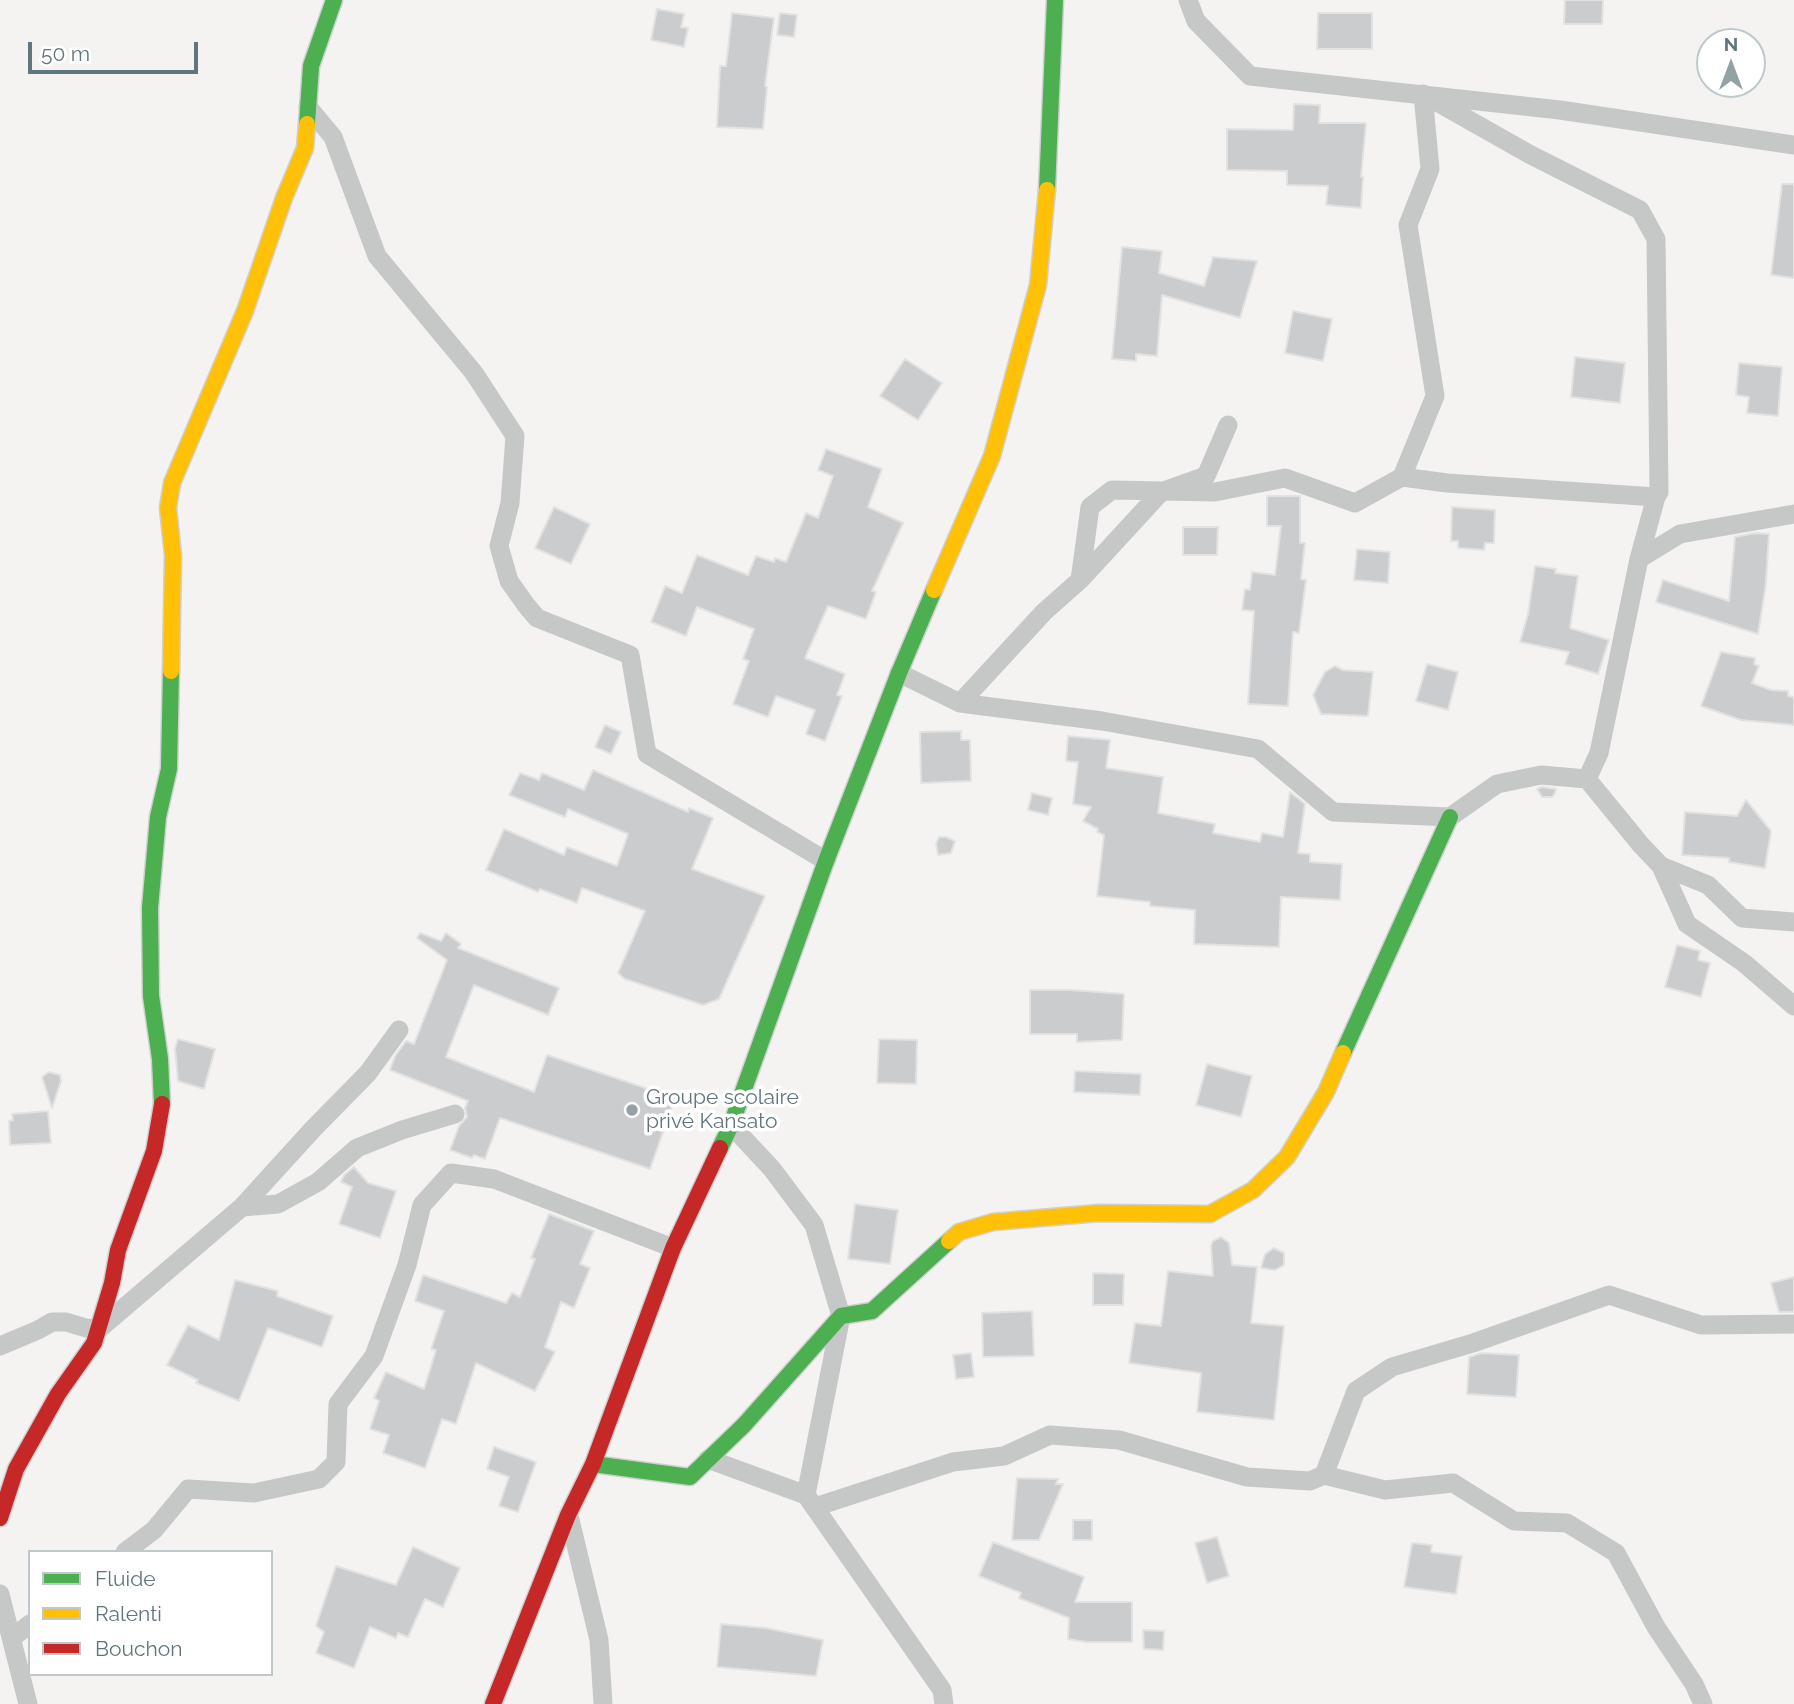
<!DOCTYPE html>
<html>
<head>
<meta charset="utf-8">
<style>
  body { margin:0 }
  #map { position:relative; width:1794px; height:1704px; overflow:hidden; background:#f4f3f2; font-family:Raleway,sans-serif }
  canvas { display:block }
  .legend { position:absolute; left:28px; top:1550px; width:245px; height:126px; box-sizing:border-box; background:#fff; border:2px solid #bfc8cb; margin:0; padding:9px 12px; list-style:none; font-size:21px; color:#60767c }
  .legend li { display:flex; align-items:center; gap:14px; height:35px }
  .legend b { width:35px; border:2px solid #bfc8cb }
  .north { position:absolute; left:1696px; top:28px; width:70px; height:70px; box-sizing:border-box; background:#fff; border:2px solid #bfc8cb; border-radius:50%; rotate:0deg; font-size:19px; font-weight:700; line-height:28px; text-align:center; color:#60767c }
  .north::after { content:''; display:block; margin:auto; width:24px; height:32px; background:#94a2a5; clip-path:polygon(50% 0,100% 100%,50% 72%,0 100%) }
  .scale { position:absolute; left:28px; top:42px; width:170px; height:32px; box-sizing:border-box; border:4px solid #60767c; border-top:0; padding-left:9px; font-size:21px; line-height:24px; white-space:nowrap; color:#60767c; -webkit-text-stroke:5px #fff; paint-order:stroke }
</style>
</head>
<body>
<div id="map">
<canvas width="1794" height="1704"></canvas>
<ul class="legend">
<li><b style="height:9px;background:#4caf50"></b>Fluide</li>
<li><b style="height:9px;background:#ffc107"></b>Ralenti</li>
<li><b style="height:9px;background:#c62828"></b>Bouchon</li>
</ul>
<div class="north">N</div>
<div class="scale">50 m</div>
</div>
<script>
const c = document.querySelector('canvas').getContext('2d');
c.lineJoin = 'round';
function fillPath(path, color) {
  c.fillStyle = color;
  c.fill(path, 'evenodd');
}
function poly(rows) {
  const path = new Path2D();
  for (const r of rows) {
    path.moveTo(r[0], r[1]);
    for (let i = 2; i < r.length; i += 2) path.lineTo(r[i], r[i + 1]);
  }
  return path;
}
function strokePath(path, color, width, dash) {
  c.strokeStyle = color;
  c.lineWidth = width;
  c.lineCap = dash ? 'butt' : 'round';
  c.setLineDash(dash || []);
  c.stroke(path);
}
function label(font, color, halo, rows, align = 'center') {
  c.font = font + ' Raleway,sans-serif';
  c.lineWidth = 7;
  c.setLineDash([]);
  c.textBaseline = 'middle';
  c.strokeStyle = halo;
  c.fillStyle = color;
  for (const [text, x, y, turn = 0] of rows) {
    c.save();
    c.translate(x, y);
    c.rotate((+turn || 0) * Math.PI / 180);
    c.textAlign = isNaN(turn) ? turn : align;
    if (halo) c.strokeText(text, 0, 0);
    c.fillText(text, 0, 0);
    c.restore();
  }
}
const building = poly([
  [1565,0,1603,0,1602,24,1564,24,1565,0],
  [657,9,684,14,681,27,688,28,684,47,651,40,657,9],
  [732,13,774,18,765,86,767,87,763,129,717,127,720,66,726,66,732,13],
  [780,13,797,15,794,37,777,35,780,13],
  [1318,13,1372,13,1372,49,1317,49,1318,13],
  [1294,104,1320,105,1319,123,1366,123,1361,177,1363,177,1361,208,1326,205,1328,186,1287,185,1287,171,1227,170,1227,129,1293,130,1294,104],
  [1782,184,1794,184,1794,278,1771,275,1782,184],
  [1122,247,1162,251,1159,273,1204,286,1213,257,1257,261,1240,318,1162,295,1157,356,1136,354,1136,361,1112,359,1122,247],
  [1293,311,1332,319,1323,361,1285,353,1293,311],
  [1575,357,1625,363,1620,403,1571,397,1575,357],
  [905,359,942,383,918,420,880,396,905,359],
  [1739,363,1782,367,1778,416,1747,413,1749,397,1736,395,1739,363],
  [826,449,882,469,868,507,903,523,872,591,876,592,866,619,828,606,805,658,845,674,837,695,842,696,825,741,806,734,815,710,776,696,768,717,733,704,749,661,743,659,754,629,697,607,686,636,651,622,665,586,682,593,697,555,748,575,756,556,774,562,775,558,786,562,806,513,818,518,833,476,818,470,826,449],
  [1267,496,1300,496,1300,543,1305,543,1301,579,1306,580,1299,633,1293,632,1288,706,1248,704,1254,611,1242,610,1245,589,1250,590,1252,572,1275,575,1281,526,1267,526,1267,496],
  [554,507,590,524,571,564,535,548,554,507],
  [1452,507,1495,510,1494,543,1485,543,1484,550,1458,548,1458,541,1451,541,1452,507],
  [1183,527,1218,527,1217,555,1183,555,1183,527],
  [1755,533,1769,534,1766,583,1758,634,1656,602,1663,580,1729,601,1735,537,1755,533],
  [1357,549,1390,552,1388,583,1354,580,1357,549],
  [1535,566,1556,569,1555,573,1578,576,1570,628,1609,640,1598,674,1565,664,1569,652,1520,642,1528,614,1535,566],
  [1721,652,1755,658,1754,664,1759,666,1752,683,1771,690,1788,691,1788,696,1794,697,1794,725,1741,720,1701,706,1721,652],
  [1427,664,1458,672,1448,710,1416,701,1427,664],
  [1335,666,1343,670,1373,672,1368,716,1321,714,1313,695,1325,672,1335,666],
  [605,725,621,732,611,754,595,747,605,725],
  [961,731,961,740,970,740,971,781,921,783,920,732,961,731],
  [1068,736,1110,740,1106,768,1163,777,1158,813,1215,824,1213,833,1260,842,1262,833,1283,837,1290,792,1305,804,1298,853,1310,854,1310,862,1342,864,1340,900,1281,897,1279,947,1194,944,1195,910,1150,906,1150,902,1097,896,1104,835,1097,832,1098,829,1083,821,1091,807,1073,804,1078,762,1066,761,1068,736],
  [593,770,688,812,689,808,713,818,692,869,765,896,719,999,703,1005,625,979,618,973,645,911,582,888,577,903,540,889,538,892,486,870,504,829,564,855,567,847,617,866,628,834,568,809,565,817,509,795,520,773,539,780,542,773,584,790,593,770],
  [1542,787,1556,789,1555,793,1552,797,1542,797,1537,789,1542,787],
  [1032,793,1052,798,1048,815,1028,810,1032,793],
  [1746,800,1771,831,1765,868,1729,862,1729,858,1682,855,1685,812,1737,816,1746,800],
  [939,837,946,837,955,841,951,853,938,855,936,844,939,837],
  [420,933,441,941,446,933,461,944,458,948,559,988,548,1015,474,985,446,1057,534,1092,547,1055,675,1098,650,1169,500,1118,485,1159,474,1155,472,1158,450,1150,459,1126,467,1117,465,1108,468,1101,390,1070,395,1056,406,1041,414,1044,447,960,417,938,420,933],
  [1677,945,1700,951,1698,960,1710,963,1701,997,1665,987,1677,945],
  [1030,990,1071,990,1124,994,1122,1040,1077,1042,1077,1034,1030,1034,1030,990],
  [178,1039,215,1049,204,1089,178,1081,175,1048,178,1039],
  [879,1039,917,1040,916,1084,877,1083,879,1039],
  [1207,1064,1252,1076,1241,1117,1196,1105,1207,1064],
  [1075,1071,1141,1074,1140,1095,1074,1092,1075,1071],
  [49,1072,60,1075,61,1081,52,1108,42,1077,49,1072],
  [48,1111,51,1143,10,1145,9,1121,13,1120,12,1114,48,1111],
  [354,1167,368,1183,396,1191,380,1238,339,1224,352,1187,341,1182,344,1175,354,1167],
  [855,1204,898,1210,890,1264,848,1259,855,1204],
  [549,1214,594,1231,580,1264,590,1268,574,1308,561,1302,545,1347,555,1352,535,1391,476,1363,456,1424,442,1419,425,1468,383,1453,389,1435,370,1429,379,1401,374,1398,386,1372,424,1389,436,1350,431,1349,444,1311,415,1301,423,1275,506,1303,512,1293,520,1297,535,1259,531,1258,549,1214],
  [1221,1237,1229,1243,1232,1265,1257,1267,1251,1323,1284,1326,1274,1420,1197,1412,1201,1373,1129,1363,1135,1323,1161,1326,1168,1271,1213,1276,1211,1246,1213,1241,1221,1237],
  [1274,1248,1284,1253,1284,1265,1275,1270,1261,1268,1265,1254,1274,1248],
  [1093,1273,1124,1274,1123,1305,1093,1305,1093,1273],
  [1794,1277,1794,1312,1779,1312,1771,1283,1794,1277],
  [235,1280,278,1291,277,1296,333,1316,322,1347,268,1328,239,1401,196,1383,198,1380,167,1365,188,1325,219,1340,235,1280],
  [1032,1311,1034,1356,983,1357,982,1313,1032,1311],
  [971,1353,974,1377,956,1379,953,1355,971,1353],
  [1482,1353,1519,1355,1516,1397,1467,1394,1469,1357,1482,1353],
  [494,1447,536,1462,518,1512,499,1506,509,1477,487,1469,494,1447],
  [1017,1478,1058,1479,1056,1484,1063,1484,1039,1540,1012,1540,1017,1478],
  [1073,1520,1092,1520,1092,1540,1073,1540,1073,1520],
  [1217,1537,1229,1576,1207,1583,1195,1543,1217,1537],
  [993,1542,1084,1577,1075,1602,1132,1602,1132,1642,1086,1642,1068,1639,1069,1618,1019,1598,1021,1593,979,1576,993,1542],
  [1412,1543,1432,1545,1431,1552,1462,1556,1456,1594,1404,1587,1412,1543],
  [413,1547,460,1568,443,1607,425,1599,408,1637,398,1633,396,1638,370,1627,354,1668,316,1653,324,1632,316,1626,336,1566,396,1585,413,1547],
  [721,1624,766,1628,823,1640,816,1676,717,1667,721,1624],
  [1143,1630,1164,1631,1163,1650,1144,1649,1143,1630]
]);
fillPath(building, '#cbcccd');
strokePath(building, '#e3e2e2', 2);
const fast = poly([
  [307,124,311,66,334,0],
  [1047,190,1055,0],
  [1343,1053,1450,817],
  [162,1104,160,1059,151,996,150,908,158,817,169,769,171,671],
  [720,1148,731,1125,826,861,899,673,934,590],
  [593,1464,690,1477,744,1425,841,1316,872,1311,949,1241]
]);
const slow = poly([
  [934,590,992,456,1038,285,1047,190],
  [171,671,173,555,168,508,172,483,245,311,284,198,305,148,307,124],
  [949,1241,959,1232,993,1222,1099,1213,1210,1214,1253,1190,1287,1157,1326,1092,1343,1053]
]);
const jam = poly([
  [0,1518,16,1469,58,1394,94,1343,112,1283,118,1250,154,1151,162,1104],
  [493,1704,568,1515,593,1464,673,1248,720,1148]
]);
strokePath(fast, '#cfd0d0', 19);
strokePath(slow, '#cfd0d0', 19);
strokePath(jam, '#cfd0d0', 19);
strokePath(poly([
  [1188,0,1196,21,1250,76,1560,110,1794,145],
  [1430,98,1529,154,1640,210,1656,239,1659,492,1656,497,1639,559],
  [308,107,333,137,377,256,474,373,515,436,510,503,499,546,509,581,526,605,537,618,630,655,647,754,826,861],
  [1402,477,1435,396,1408,225,1430,169,1423,94],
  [1080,580,1161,492,1206,476,1228,425],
  [899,673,960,703,1102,721,1258,749,1333,812,1450,817,1497,784,1541,775,1587,779,1641,845,1661,866,1687,924,1744,963,1794,1006],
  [960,703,1044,612,1080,580,1090,507,1112,490,1215,492,1285,478,1355,503,1402,477,1447,483,1656,497],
  [1587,779,1599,753,1639,559,1680,534,1794,514],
  [1661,866,1708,885,1742,918,1794,922],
  [731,1125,772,1169,814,1225,841,1316,806,1495,942,1690,944,1704],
  [242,1207,278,1204,318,1182,357,1148,402,1130,455,1114],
  [0,1346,38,1330,52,1322,66,1322,86,1328,99,1329,242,1207,313,1129,368,1073,399,1030],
  [708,1459,806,1495],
  [1324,1475,1356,1391,1392,1367,1473,1343,1609,1295,1701,1325,1794,1324],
  [815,1507,953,1462,1004,1456,1050,1435,1119,1440,1247,1477,1310,1481,1324,1475,1385,1490,1453,1483,1514,1521,1567,1523,1616,1553,1656,1627,1694,1684,1703,1704],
  [569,1516,599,1640,603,1704],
  [125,1552,154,1530,188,1489,254,1493,319,1479,336,1462,338,1404,374,1356,407,1265,422,1205,451,1173,494,1179,673,1248],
  [0,1594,28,1704],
  [12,1638,30,1624]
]), '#c6c8c8', 19);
strokePath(fast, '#4caf50', 16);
strokePath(slow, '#ffc107', 16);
strokePath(jam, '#c62828', 16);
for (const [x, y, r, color] of [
  [632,1110,7,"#94a2a5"]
]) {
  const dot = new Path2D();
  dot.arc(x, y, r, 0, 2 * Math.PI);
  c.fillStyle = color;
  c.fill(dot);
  strokePath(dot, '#fff', 2.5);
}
label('21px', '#60767c', '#fff', [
  ["Groupe scolaire",646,1098],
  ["privé Kansato",646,1122]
], 'left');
</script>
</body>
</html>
